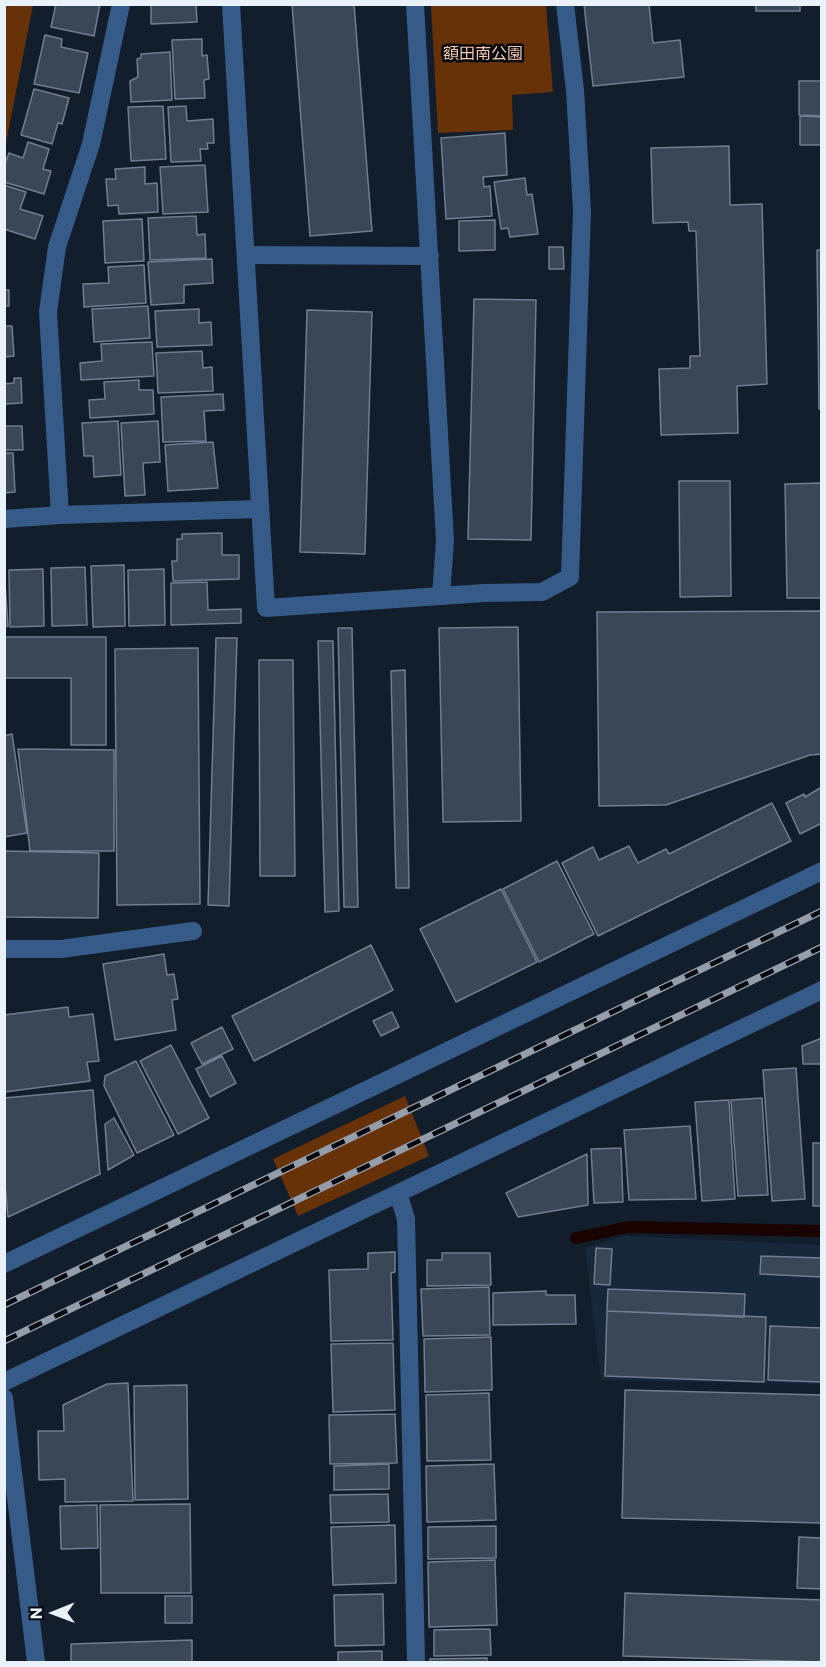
<!DOCTYPE html>
<html>
<head>
<meta charset="utf-8">
<style>
  body { margin:0 }
  #map { position:relative; width:826px; height:1667px; overflow:hidden; background:#131e2c; font-family:Commissioner,sans-serif }
  canvas { display:block }
  .frame { position:absolute; inset:0; border:6px solid #e9f1fb; pointer-events:none }
  .north { position:absolute; left:24px; top:1583px; width:60px; height:60px; -webkit-text-stroke:4px #04080e; paint-order:stroke; rotate:269deg; font-size:16px; font-weight:700; line-height:24px; text-align:center; color:#e9f1fb }
  .north::after { content:''; display:block; margin:auto; width:21px; height:27px; background:#e9f1fb; clip-path:polygon(50% 0,100% 100%,50% 72%,0 100%) }
</style>
</head>
<body>
<div id="map">
<canvas width="826" height="1667"></canvas>
<div class="frame"></div>
<div class="north">N</div>
</div>
<script>
const c = document.querySelector('canvas').getContext('2d');
c.lineJoin = 'round';
function fillPath(path, color) {
  c.fillStyle = color;
  c.fill(path, 'evenodd');
}
function poly(rows) {
  const path = new Path2D();
  for (const r of rows) {
    path.moveTo(r[0], r[1]);
    for (let i = 2; i < r.length; i += 2) path.lineTo(r[i], r[i + 1]);
  }
  return path;
}
function strokePath(path, color, width, dash) {
  c.strokeStyle = color;
  c.lineWidth = width;
  c.lineCap = dash ? 'butt' : 'round';
  c.setLineDash(dash || []);
  c.stroke(path);
}
function label(font, color, halo, rows, align = 'center') {
  c.font = font + ' Commissioner,"Noto Sans JP",sans-serif';
  c.lineWidth = 5;
  c.setLineDash([]);
  c.textBaseline = 'middle';
  c.strokeStyle = halo;
  c.fillStyle = color;
  for (const [text, x, y, turn = 0] of rows) {
    c.save();
    c.translate(x, y);
    c.rotate((+turn || 0) * Math.PI / 180);
    c.textAlign = isNaN(turn) ? turn : align;
    if (halo) c.strokeText(text, 0, 0);
    c.fillText(text, 0, 0);
    c.restore();
  }
}
fillPath(poly([
  [625,1236,821,1245,821,1384,601,1380,585,1248]
]), '#18283b');
fillPath(poly([
  [5,4,33,5,5,148,4,5],
  [431,5,546,5,553,92,512,95,513,130,438,133],
  [405,1096,429,1156,298,1216,273,1159]
]), '#683209');
strokePath(poly([
  [576,1238,628,1227,822,1231]
]), '#180300', 12);
const building = poly([
  [56,4,100,4,94,36,51,27,56,4],
  [151,4,196,4,197,22,151,24,151,4],
  [292,4,354,4,372,231,310,236,292,4],
  [584,4,649,4,653,43,680,40,684,77,593,86,584,4],
  [756,4,800,4,800,11,756,11,756,4],
  [45,35,62,39,61,47,88,53,79,93,34,84,45,35],
  [202,39,202,56,207,55,209,79,204,80,205,98,175,99,172,40,202,39],
  [170,52,172,100,131,102,130,81,138,77,137,59,141,58,141,54,170,52],
  [799,81,822,81,822,116,799,115,799,81],
  [34,89,69,98,62,124,58,123,52,144,21,135,34,89],
  [163,106,166,159,131,161,128,107,163,106],
  [186,106,187,121,213,119,214,143,207,143,208,149,200,149,201,161,171,162,168,107,186,106],
  [800,116,822,117,822,145,800,145,800,116],
  [505,133,507,175,483,177,484,187,490,186,492,216,446,219,441,138,505,133],
  [28,142,49,149,43,169,51,171,44,194,4,182,4,166,9,153,23,158,28,142],
  [729,146,730,205,762,204,767,384,737,386,738,433,661,435,659,369,690,368,690,356,700,356,696,231,689,231,688,222,653,223,651,148,729,146],
  [205,165,208,212,163,214,160,167,205,165],
  [145,167,145,184,157,183,158,212,119,214,118,205,108,206,106,179,116,179,115,169,145,167],
  [525,178,527,195,532,194,538,234,510,237,508,228,501,229,494,182,525,178],
  [4,185,26,192,20,209,43,216,35,239,4,229,4,185],
  [196,216,197,235,205,234,206,258,150,260,148,218,196,216],
  [142,219,144,261,105,263,103,221,142,219],
  [495,220,495,250,459,251,459,221,495,220],
  [549,247,563,247,564,269,549,269,549,247],
  [817,250,822,250,822,409,819,409,817,250],
  [212,259,213,283,184,285,184,303,151,305,148,262,212,259],
  [144,265,146,303,84,307,83,284,109,283,108,267,144,265],
  [4,290,9,290,9,306,4,306,4,290],
  [474,299,536,300,531,540,468,539,474,299],
  [148,306,150,338,94,342,92,309,148,306],
  [199,309,199,323,211,322,212,345,157,347,155,311,199,309],
  [307,310,372,312,365,554,300,552,307,310],
  [4,326,12,326,14,356,4,357,4,326],
  [152,342,154,376,81,380,80,363,102,361,101,344,152,342],
  [202,351,203,368,212,367,213,391,158,393,156,353,202,351],
  [14,378,21,378,22,403,4,404,4,384,14,383,14,378],
  [139,380,139,390,153,390,154,414,90,418,89,400,105,399,104,382,139,380],
  [223,394,224,410,204,411,206,441,163,442,161,397,223,394],
  [118,421,121,475,94,477,93,456,84,456,82,423,118,421],
  [158,421,160,462,143,463,145,495,125,496,121,423,158,421],
  [4,426,22,426,23,450,4,450,4,426],
  [213,442,218,488,168,491,165,445,213,442],
  [4,453,13,453,15,492,4,493,4,453],
  [679,481,730,481,731,596,680,597,679,481],
  [822,483,822,598,787,598,785,484,822,483],
  [222,533,222,555,239,555,239,579,173,581,172,561,177,561,177,539,182,539,182,534,222,533],
  [124,565,125,626,93,627,91,566,124,565],
  [85,567,87,625,52,626,51,568,85,567],
  [4,569,8,626,4,627,4,569],
  [43,569,44,626,10,627,9,570,43,569],
  [164,569,165,625,129,626,128,570,164,569],
  [207,582,208,610,241,609,241,623,171,625,171,583,207,582],
  [822,611,822,754,810,755,666,805,599,806,597,612,822,611],
  [518,627,521,821,443,822,439,628,518,627],
  [338,628,352,628,358,907,344,907,338,628],
  [4,637,106,637,106,745,71,745,71,678,4,678,4,637],
  [216,638,237,638,229,906,208,905,216,638],
  [318,641,333,641,339,911,325,912,318,641],
  [198,648,200,904,117,905,115,649,198,648],
  [259,660,293,660,295,876,260,876,259,660],
  [405,670,409,888,396,888,391,671,405,670],
  [12,734,27,833,4,837,4,736,12,734],
  [18,749,114,750,114,851,30,851,18,749],
  [822,787,822,823,800,834,786,803,804,794,805,797,822,787],
  [772,803,791,841,598,936,562,863,593,847,599,860,629,846,638,863,666,849,669,854,772,803],
  [4,851,99,853,98,918,4,917,4,851],
  [557,861,594,934,539,962,503,889,557,861],
  [501,889,537,962,456,1002,420,929,501,889],
  [371,945,393,990,254,1061,232,1016,371,945],
  [164,954,167,975,174,974,178,999,172,1000,176,1030,115,1040,103,964,164,954],
  [68,1007,69,1017,93,1014,99,1061,87,1062,90,1081,4,1092,4,1015,68,1007],
  [392,1012,399,1027,381,1036,373,1021,392,1012],
  [222,1027,233,1049,202,1064,191,1043,222,1027],
  [822,1038,822,1064,803,1064,802,1046,822,1038],
  [171,1045,209,1118,178,1134,140,1061,171,1045],
  [222,1056,236,1083,210,1097,196,1069,222,1056],
  [136,1061,174,1135,137,1153,104,1086,105,1076,136,1061],
  [796,1068,805,1199,772,1201,763,1070,796,1068],
  [93,1090,100,1174,8,1217,4,1173,4,1098,93,1090],
  [762,1098,768,1195,738,1196,731,1100,762,1098],
  [729,1100,735,1199,702,1201,695,1102,729,1100],
  [114,1118,134,1155,108,1170,105,1124,114,1118],
  [690,1126,696,1199,629,1200,624,1130,690,1126],
  [813,1143,822,1143,822,1206,813,1206,813,1143],
  [621,1148,623,1202,594,1203,591,1149,621,1148],
  [587,1154,588,1205,518,1217,506,1193,587,1154],
  [596,1248,612,1249,610,1285,594,1284,596,1248],
  [395,1252,395,1272,391,1273,393,1340,331,1341,329,1270,368,1269,368,1253,395,1252],
  [442,1253,490,1253,491,1285,427,1286,427,1260,442,1260,442,1253],
  [761,1256,822,1258,822,1277,760,1274,761,1256],
  [489,1287,490,1335,423,1336,421,1289,489,1287],
  [608,1289,745,1294,744,1317,607,1311,608,1289],
  [546,1291,546,1295,575,1295,576,1324,493,1325,493,1293,546,1291],
  [607,1311,766,1317,764,1382,605,1376,607,1311],
  [770,1326,822,1328,822,1382,768,1380,770,1326],
  [491,1337,492,1390,425,1392,424,1339,491,1337],
  [393,1343,395,1410,333,1412,331,1344,393,1343],
  [128,1383,133,1501,65,1502,65,1479,39,1480,38,1431,64,1431,63,1405,107,1384,128,1383],
  [187,1385,188,1499,135,1500,134,1386,187,1385],
  [625,1390,822,1395,822,1523,622,1518,625,1390],
  [489,1393,491,1460,427,1461,426,1395,489,1393],
  [395,1414,397,1463,330,1464,329,1415,395,1414],
  [389,1464,389,1489,334,1490,334,1466,389,1464],
  [494,1464,496,1520,427,1522,426,1466,494,1464],
  [388,1494,389,1522,331,1523,330,1495,388,1494],
  [190,1504,191,1593,101,1593,100,1505,190,1504],
  [97,1505,98,1548,61,1549,60,1506,97,1505],
  [395,1525,396,1583,333,1585,331,1527,395,1525],
  [496,1526,496,1558,428,1559,428,1527,496,1526],
  [799,1537,822,1538,822,1589,797,1588,799,1537],
  [495,1560,497,1625,429,1627,428,1562,495,1560],
  [625,1593,822,1600,822,1662,623,1656,625,1593],
  [383,1594,384,1645,335,1646,334,1595,383,1594],
  [165,1596,192,1596,192,1623,165,1623,165,1596],
  [490,1629,491,1655,434,1656,434,1630,490,1629],
  [192,1640,192,1662,71,1662,71,1644,192,1640],
  [382,1651,382,1662,338,1662,338,1652,382,1651],
  [487,1658,487,1662,430,1662,430,1659,487,1658]
]);
fillPath(building, '#3a4757');
strokePath(building, '#707e90', 1.5);
strokePath(poly([
  [415,4,445,541,441,596],
  [246,255,430,256],
  [4,949,61,949,193,931]
]), '#365b88', 18);
strokePath(poly([
  [231,4,266,608,484,593,542,592,570,577,582,211,575,90,565,4],
  [60,515,259,509],
  [4,519,60,515,48,312,57,247,91,144,121,4],
  [398,1193,406,1219,416,1662],
  [4,1264,822,871],
  [4,1382,822,990],
  [4,1398,36,1662]
]), '#365b88', 18);
const rail = poly([
  [4,1305,822,911],
  [4,1341,822,947]
]);
strokePath(rail, '#949da9', 7);
strokePath(rail, '#04080e', 4.5, [14]);
label('16px', '#f6c8ae', '#04080e', [
  ["額田南公園",483,54]
]);
</script>
</body>
</html>
